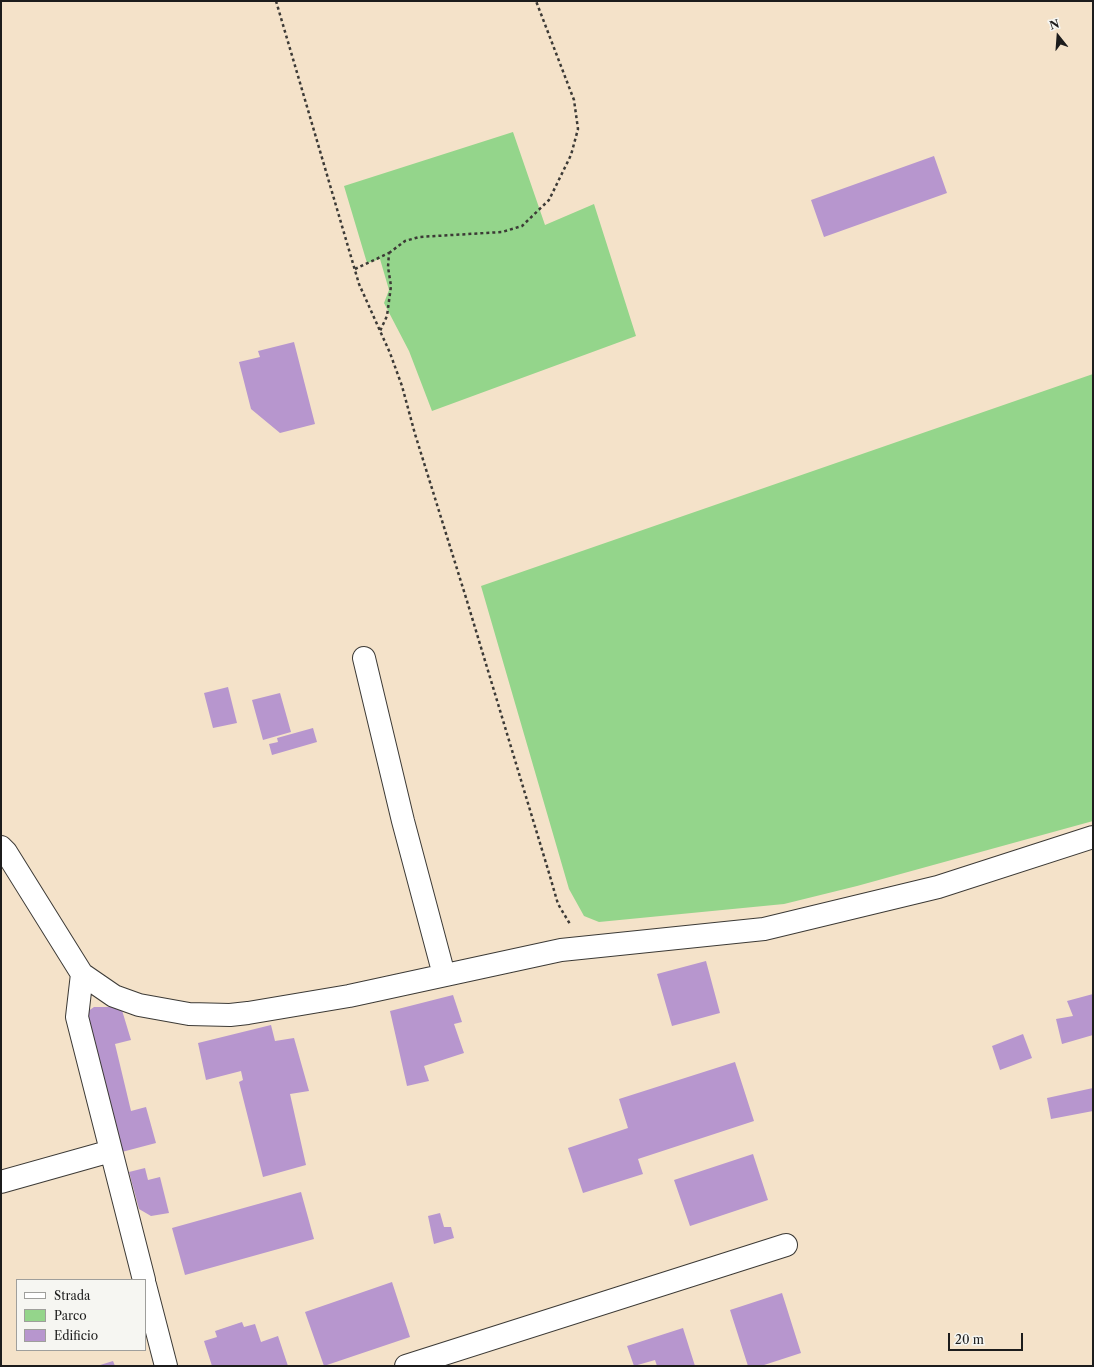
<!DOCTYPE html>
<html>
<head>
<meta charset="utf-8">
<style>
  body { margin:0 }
  #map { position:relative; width:1094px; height:1367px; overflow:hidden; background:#f4e2c9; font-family:"Libre Caslon Text",serif }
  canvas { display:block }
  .frame { position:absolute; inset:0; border:2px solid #1c1c1c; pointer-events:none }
  .legend { position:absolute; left:16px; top:1279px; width:130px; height:72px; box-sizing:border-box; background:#f6f6f2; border:1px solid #9f9f9c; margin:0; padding:5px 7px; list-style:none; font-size:12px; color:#1c1c1c }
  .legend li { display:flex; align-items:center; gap:8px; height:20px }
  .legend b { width:20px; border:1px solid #9f9f9c }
  .north { position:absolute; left:1038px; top:16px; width:40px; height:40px; -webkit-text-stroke:3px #f6f6f2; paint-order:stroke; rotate:343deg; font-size:11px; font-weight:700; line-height:16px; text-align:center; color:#1c1c1c }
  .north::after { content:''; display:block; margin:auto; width:14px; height:18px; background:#1c1c1c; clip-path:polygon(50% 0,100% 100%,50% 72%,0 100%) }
  .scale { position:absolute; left:948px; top:1333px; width:75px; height:18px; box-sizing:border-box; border:2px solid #1c1c1c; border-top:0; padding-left:5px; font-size:12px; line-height:14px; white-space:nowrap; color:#1c1c1c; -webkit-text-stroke:3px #f6f6f2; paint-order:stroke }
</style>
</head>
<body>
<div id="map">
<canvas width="1094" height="1367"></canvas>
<div class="frame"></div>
<ul class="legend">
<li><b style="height:5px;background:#fff"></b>Strada</li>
<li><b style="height:11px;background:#94d58b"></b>Parco</li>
<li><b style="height:11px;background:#b796ce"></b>Edificio</li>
</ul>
<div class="north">N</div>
<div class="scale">20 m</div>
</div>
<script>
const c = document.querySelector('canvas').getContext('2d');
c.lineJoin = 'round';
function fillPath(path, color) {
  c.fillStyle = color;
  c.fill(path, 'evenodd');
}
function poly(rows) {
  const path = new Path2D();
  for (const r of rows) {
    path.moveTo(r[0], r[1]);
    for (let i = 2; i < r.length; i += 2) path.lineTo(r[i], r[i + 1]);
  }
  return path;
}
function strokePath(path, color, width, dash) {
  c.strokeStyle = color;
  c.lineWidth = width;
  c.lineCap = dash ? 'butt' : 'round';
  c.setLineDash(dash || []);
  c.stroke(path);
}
fillPath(poly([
  [513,132,545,225,594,204,636,336,432,411,409,351,384,303,389,290,380,259,367,263,344,186],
  [1093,374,1093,821,857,886,784,904,599,922,584,916,569,889,481,586]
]), '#94d58b');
fillPath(poly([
  [934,156,947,193,824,237,811,200],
  [294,342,315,424,280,433,251,409,239,362,260,357,258,351],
  [228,687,237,723,213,728,204,693],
  [280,693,291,732,263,740,252,700],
  [313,728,317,742,272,755,269,744,278,742,277,738],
  [706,961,720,1013,672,1026,657,974],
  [1093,994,1093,1035,1062,1044,1056,1019,1073,1016,1067,1001],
  [453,995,462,1022,454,1024,464,1053,424,1066,429,1081,407,1086,390,1011],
  [94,1007,121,1007,131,1040,115,1044,131,1111,146,1107,156,1143,118,1153,84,1014],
  [271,1025,275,1041,294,1038,309,1091,290,1094,306,1165,263,1177,239,1082,243,1080,241,1071,206,1080,198,1043],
  [1023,1034,1032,1058,1000,1070,992,1046],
  [735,1062,754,1121,638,1159,643,1174,583,1193,568,1148,628,1128,619,1099],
  [1093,1088,1093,1111,1051,1119,1047,1098],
  [753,1154,768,1200,690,1226,674,1180],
  [145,1168,148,1180,160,1177,169,1213,151,1216,139,1209,129,1172],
  [301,1192,314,1239,185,1275,172,1228],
  [440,1213,444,1227,451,1227,454,1238,434,1244,428,1216],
  [392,1282,410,1337,324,1366,305,1312],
  [782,1293,801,1353,761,1366,748,1366,730,1310],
  [242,1322,244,1327,255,1324,261,1342,278,1336,288,1366,212,1366,204,1341,217,1337,215,1331],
  [683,1328,695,1366,657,1366,655,1360,634,1366,627,1346],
  [113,1361,115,1366,97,1366]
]), '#b796ce');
const street = poly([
  [364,658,403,821,444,975],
  [1,847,6,852,82,974,77,1017,144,1280],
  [82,974,114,996,139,1005,189,1014,230,1015,248,1013,349,996,561,950,764,929,938,887,1093,837],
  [1,1182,111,1151],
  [145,1285,166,1366],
  [406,1366,786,1245]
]);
strokePath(street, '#3c3a36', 24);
strokePath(poly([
  [276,1,359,284,390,353,402,386,415,434,467,601,549,873,558,904,570,924],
  [389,253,405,241,419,237,502,232,522,226,549,200,571,155,578,129,574,100,536,1],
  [355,269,389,253,388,267,391,286,387,316,380,331]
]), '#3c3a36', 2.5, [3, 3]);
strokePath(street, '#fff', 22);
</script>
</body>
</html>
